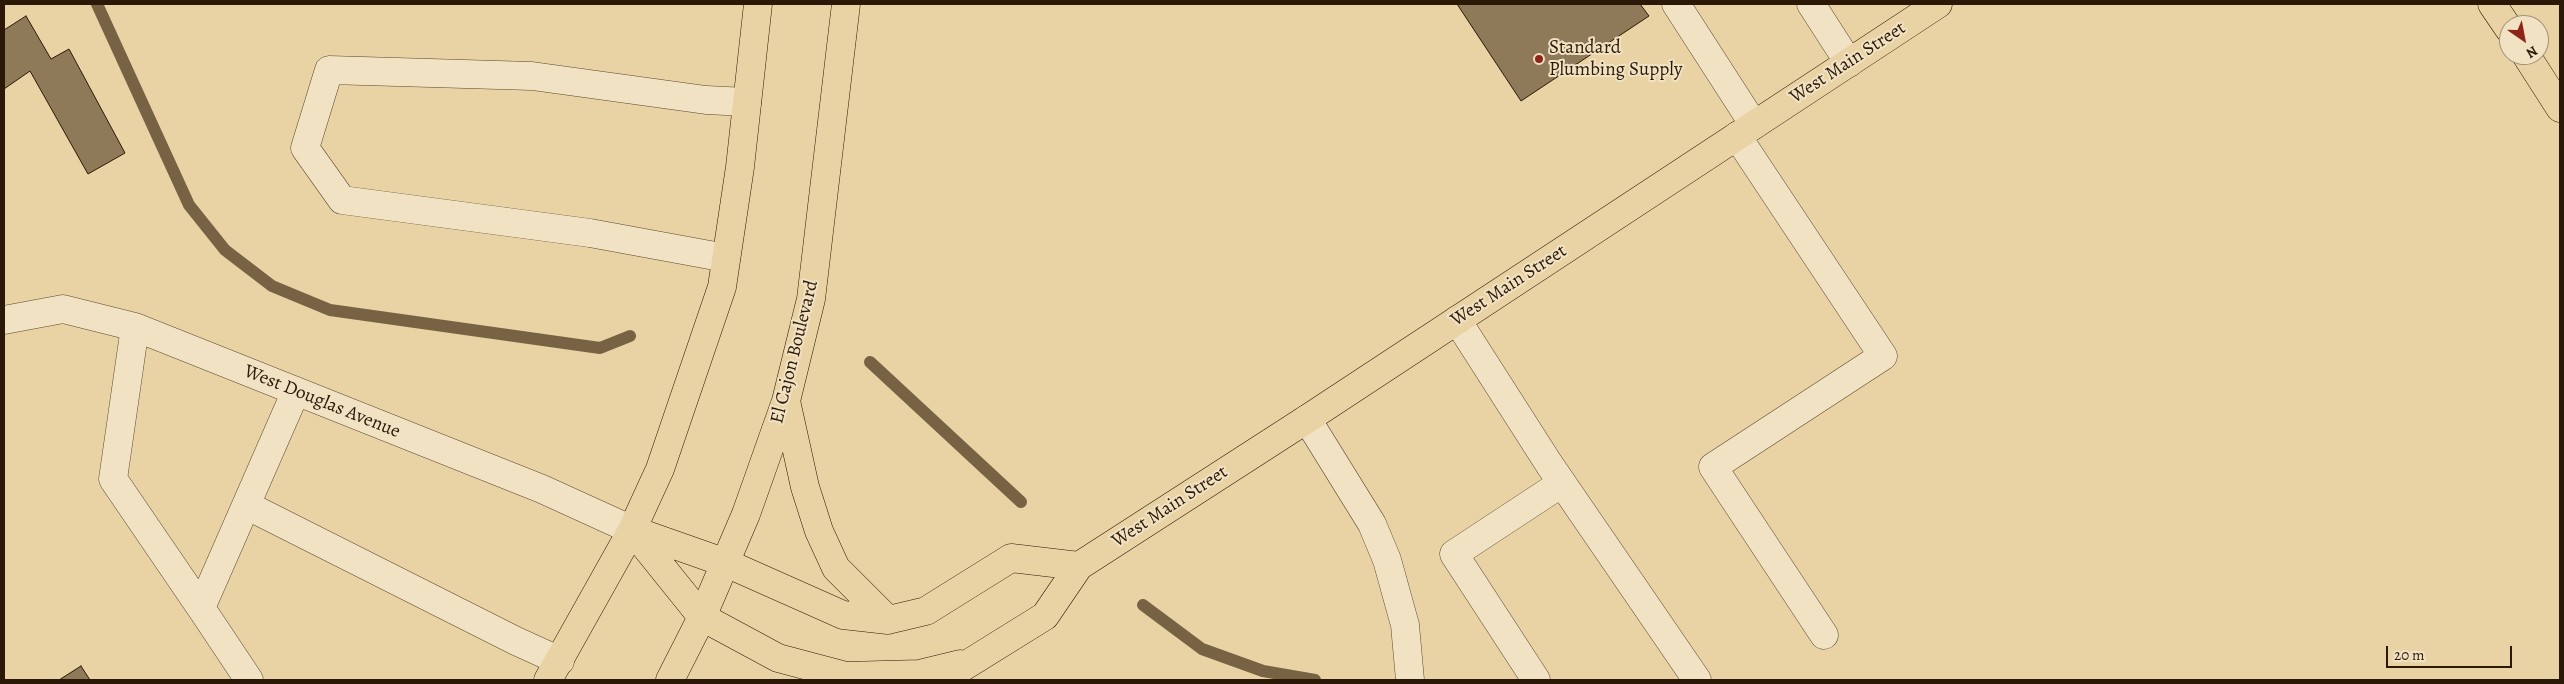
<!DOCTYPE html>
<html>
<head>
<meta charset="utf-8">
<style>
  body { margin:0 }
  #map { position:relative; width:2564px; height:684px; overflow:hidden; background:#e9d3a4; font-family:Alegreya,serif }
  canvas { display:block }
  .frame { position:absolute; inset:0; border:5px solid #2c1806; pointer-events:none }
  .north { position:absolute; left:2499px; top:15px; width:50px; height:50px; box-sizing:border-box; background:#f1e2c4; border:1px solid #a29178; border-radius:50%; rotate:147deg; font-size:14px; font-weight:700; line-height:20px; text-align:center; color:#2c1806 }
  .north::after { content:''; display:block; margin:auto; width:18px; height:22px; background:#8f2418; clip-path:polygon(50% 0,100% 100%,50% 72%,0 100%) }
  .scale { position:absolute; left:2386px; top:646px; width:126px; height:22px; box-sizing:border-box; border:2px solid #2c1806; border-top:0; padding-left:6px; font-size:15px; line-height:18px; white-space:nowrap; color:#2c1806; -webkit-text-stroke:4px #f1e2c4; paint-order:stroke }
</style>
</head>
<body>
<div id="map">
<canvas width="2564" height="684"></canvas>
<div class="frame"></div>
<div class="north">N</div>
<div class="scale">20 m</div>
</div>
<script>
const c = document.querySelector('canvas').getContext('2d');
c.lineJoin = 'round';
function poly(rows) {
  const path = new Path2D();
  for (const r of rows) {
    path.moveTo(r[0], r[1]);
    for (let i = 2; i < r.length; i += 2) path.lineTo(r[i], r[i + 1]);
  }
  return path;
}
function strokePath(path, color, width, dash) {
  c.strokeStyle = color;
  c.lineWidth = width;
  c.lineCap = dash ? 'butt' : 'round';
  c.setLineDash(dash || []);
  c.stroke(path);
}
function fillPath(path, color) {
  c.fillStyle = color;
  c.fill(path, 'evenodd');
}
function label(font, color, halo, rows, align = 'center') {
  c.font = font + ' Alegreya,serif';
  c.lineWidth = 4;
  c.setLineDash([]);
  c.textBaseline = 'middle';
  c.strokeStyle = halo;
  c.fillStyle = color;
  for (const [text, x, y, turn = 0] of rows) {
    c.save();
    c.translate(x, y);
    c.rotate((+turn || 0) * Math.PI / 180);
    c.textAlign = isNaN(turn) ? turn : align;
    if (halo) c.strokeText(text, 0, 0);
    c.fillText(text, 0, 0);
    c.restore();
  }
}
strokePath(poly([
  [97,4,189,205,225,250,272,286,330,310,600,348,630,336],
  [870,362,1021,502],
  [1143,605,1202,649,1263,671,1315,680]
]), '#776244', 12);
const building = poly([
  [1457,4,1640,4,1649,16,1521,101,1457,4],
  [26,16,51,59,69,49,125,153,88,174,30,71,4,89,4,30,26,16],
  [81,666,90,680,59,680,81,666]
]);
fillPath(building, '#8e7958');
strokePath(building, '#2c1806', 1);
const minor = poly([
  [1676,4,1754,125],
  [1811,4,1849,63],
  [1737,136,1883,356,1713,467,1824,635],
  [726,258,590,233,342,200,305,148,329,70,532,76,706,100,747,102],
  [4,320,63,309,135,327,542,489,632,530],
  [1457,320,1549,464,1697,680],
  [135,327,113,479,201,608],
  [1307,419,1372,524,1387,560,1405,625,1410,680],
  [246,505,516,641,560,661],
  [249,680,201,608,296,391],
  [1536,680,1454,554,1562,483]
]);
const major = poly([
  [2492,4,2509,29],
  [2526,55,2560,108],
  [786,401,805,487,819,531,836,568,888,620],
  [632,530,726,563,843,615,888,620,926,611,1011,558,1079,566],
  [632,530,702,617,778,658,846,676,919,674,960,664],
  [548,680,632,530,660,469,722,287,740,167,758,4],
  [670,680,702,617,746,514,786,401,811,299,846,4],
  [942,680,1045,616,1079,566,1307,419,1938,4]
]);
strokePath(minor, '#5b472e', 29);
strokePath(major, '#2c1806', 29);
strokePath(minor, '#f1e2c4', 28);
strokePath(major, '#e9d3a4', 28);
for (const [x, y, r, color] of [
  [1539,59,5,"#8f2418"]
]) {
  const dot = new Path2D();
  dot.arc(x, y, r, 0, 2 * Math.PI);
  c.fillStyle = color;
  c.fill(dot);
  strokePath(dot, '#f1e2c4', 2);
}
label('19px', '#2c1806', '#f1e2c4', [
  ["Standard",1549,48],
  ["Plumbing Supply",1549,70]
], 'left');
label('19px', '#2c1806', '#f1e2c4', [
  ["West Main Street",1848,63,-33],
  ["West Main Street",1509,286,-33],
  ["El Cajon Boulevard",795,352,-76],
  ["West Douglas Avenue",322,402,22],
  ["West Main Street",1170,507,-33]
]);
</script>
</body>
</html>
